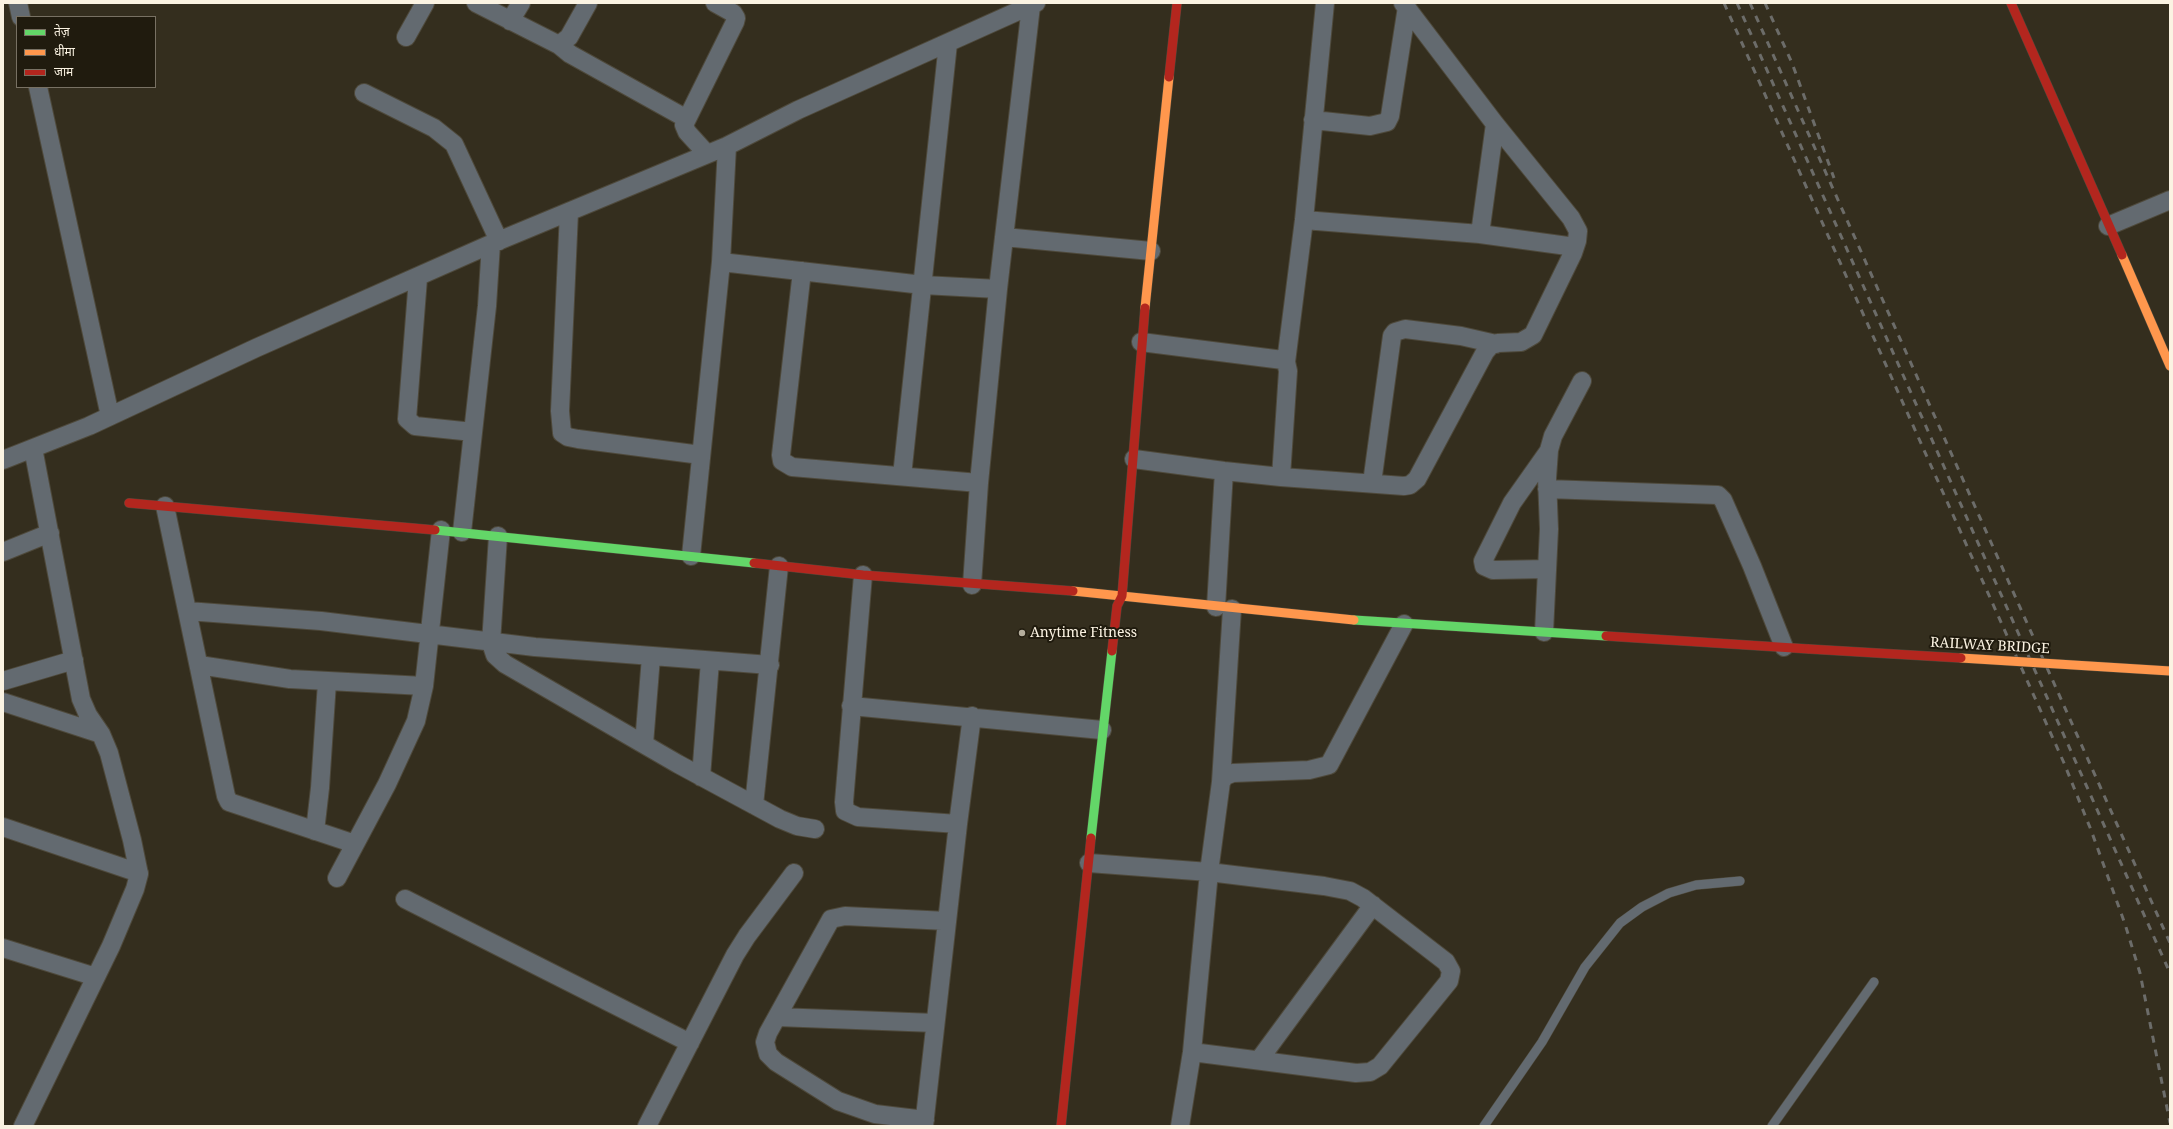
<!DOCTYPE html>
<html>
<head>
<meta charset="utf-8">
<style>
  body { margin:0 }
  #map { position:relative; width:2173px; height:1129px; overflow:hidden; background:#342e1e; font-family:"Noto Serif","Noto Sans Devanagari",serif }
  canvas { display:block }
  .frame { position:absolute; inset:0; border:4px solid #fbf3e2; pointer-events:none }
  .legend { position:absolute; left:16px; top:16px; width:140px; height:72px; box-sizing:border-box; background:#201b0e; border:1px solid #787163; margin:0; padding:5px 7px; list-style:none; font-size:12px; color:#fbf3e2 }
  .legend li { display:flex; align-items:center; gap:8px; height:20px }
  .legend b { width:20px; border:1px solid #787163 }
</style>
</head>
<body>
<div id="map">
<canvas width="2173" height="1129"></canvas>
<div class="frame"></div>
<ul class="legend">
<li><b style="height:5px;background:#63d668"></b>तेज़</li>
<li><b style="height:5px;background:#ff974d"></b>धीमा</li>
<li><b style="height:5px;background:#b3261e"></b>जाम</li>
</ul>
</div>
<script>
const c = document.querySelector('canvas').getContext('2d');
c.lineJoin = 'round';
function poly(rows) {
  const path = new Path2D();
  for (const r of rows) {
    path.moveTo(r[0], r[1]);
    for (let i = 2; i < r.length; i += 2) path.lineTo(r[i], r[i + 1]);
  }
  return path;
}
function strokePath(path, color, width, dash) {
  c.strokeStyle = color;
  c.lineWidth = width;
  c.lineCap = dash ? 'butt' : 'round';
  c.setLineDash(dash || []);
  c.stroke(path);
}
function label(font, color, halo, rows, align = 'center') {
  c.font = font + ' "Noto Serif",serif';
  c.lineWidth = 4;
  c.setLineDash([]);
  c.textBaseline = 'middle';
  c.strokeStyle = halo;
  c.fillStyle = color;
  for (const [text, x, y, turn = 0] of rows) {
    c.save();
    c.translate(x, y);
    c.rotate((+turn || 0) * Math.PI / 180);
    c.textAlign = isNaN(turn) ? turn : align;
    if (halo) c.strokeText(text, 0, 0);
    c.fillText(text, 0, 0);
    c.restore();
  }
}
const lane = poly([
  [1484,1126,1542,1042,1585,967,1620,923,1642,907,1669,893,1696,885,1740,881],
  [1772,1126,1874,982]
]);
const street = poly([
  [18,3,21,17],
  [476,3,559,45,569,37,588,3],
  [510,21,521,3],
  [406,37,425,3],
  [559,45,570,54,687,119],
  [38,87,110,416],
  [364,93,434,128,454,144,499,241],
  [1313,120,1370,126,1387,122,1390,116,1407,7],
  [707,154,687,132,684,125,735,22,736,18,733,13,715,3],
  [569,212,560,411,562,433,568,437,578,439,701,455],
  [1304,220,1480,234,1575,247],
  [2108,226,2170,200],
  [1480,234,1495,124],
  [1004,237,1151,251],
  [721,262,923,285,998,289],
  [802,271,781,455,782,461,792,467,979,483],
  [418,278,407,419,415,426,473,432],
  [1141,342,1283,360,1286,362,1288,371,1281,477,1404,486,1410,485,1417,479,1485,352,1491,345,1498,343,1521,342,1533,335,1573,253,1577,241,1578,231,1571,218,1495,124,1403,3],
  [1286,362,1304,220,1325,3],
  [1134,459,1224,471,1281,477],
  [3,460,89,426,256,348,491,244,727,146,798,110,1036,3],
  [902,476,948,43],
  [1372,483,1392,336,1395,332,1405,329,1461,336,1496,344],
  [1547,489,1718,495,1723,500,1752,566,1784,647],
  [165,506,226,796,229,802,355,844],
  [462,532,487,306,491,244],
  [498,536,491,643,495,655,505,664,678,764,780,819,797,826,815,829],
  [3,552,50,533],
  [691,556,721,262,727,146],
  [1547,569,1493,570,1484,566,1483,561,1512,503,1548,452],
  [863,575,844,802,845,811,858,817,958,824],
  [972,585,979,483,998,289,1031,6],
  [1216,607,1224,471],
  [187,611,321,621,535,647,770,665],
  [1544,632,1549,529,1547,478,1549,450,1553,436,1582,381],
  [199,665,290,679,424,686],
  [3,681,74,660],
  [3,702,101,734],
  [851,706,1102,730],
  [644,744,651,657],
  [701,777,710,661],
  [1221,782,1232,609],
  [754,805,779,566],
  [3,827,139,873],
  [315,831,320,788,327,682],
  [1089,863,1209,872,1324,886,1350,891,1363,898,1446,962,1451,971,1449,981,1380,1066,1370,1072,1356,1073,1192,1052],
  [337,878,387,784,416,721,424,686,441,530],
  [405,899,690,1043],
  [3,948,96,977],
  [777,1017,935,1023],
  [1259,1060,1373,905],
  [925,1120,875,1114,838,1101,776,1062,768,1054,765,1042,768,1033,831,919,845,916,947,921],
  [23,1126,111,946,135,889,139,874,132,840,109,753,101,734,88,715,81,699,33,448],
  [647,1126,735,955,747,936,794,873],
  [924,1126,958,824,972,716],
  [1180,1126,1192,1052,1209,872,1221,782,1225,776,1233,773,1309,770,1329,765,1404,624]
]);
const fast = poly([
  [435,530,754,563],
  [1354,620,1606,636],
  [1091,838,1112,651]
]);
const slow = poly([
  [2122,255,2170,366],
  [1145,308,1169,77],
  [1073,591,1354,620]
]);
const jam = poly([
  [2011,3,2122,255],
  [1169,77,1177,3],
  [129,503,435,530],
  [754,563,863,575,1073,591],
  [1606,636,1809,649],
  [1112,651,1117,606,1122,596,1145,308],
  [1061,1126,1091,838]
]);
strokePath(lane, '#4e493b', 10);
strokePath(street, '#4e493b', 20);
strokePath(fast, '#4e493b', 10);
strokePath(slow, '#4e493b', 10);
strokePath(jam, '#4e493b', 10);
strokePath(lane, '#636a70', 9);
strokePath(street, '#636a70', 18);
strokePath(fast, '#63d668', 9);
strokePath(slow, '#ff974d', 9);
strokePath(jam, '#b3261e', 9);
strokePath(poly([
  [1724,3,2064,763,2091,830,2125,924,2140,973,2170,1123],
  [1737,3,2170,973],
  [1750,3,2170,943],
  [1765,3,1792,63,1834,178]
]), '#6c6c69', 3, [7, 7]);
const slowBridge = poly([
  [1961,658,2170,671]
]);
const jamBridge = poly([
  [1809,649,1961,658]
]);
strokePath(slowBridge, '#4e493b', 10, []);
strokePath(jamBridge, '#4e493b', 10, []);
strokePath(slowBridge, '#ff974d', 9);
strokePath(jamBridge, '#b3261e', 9);
for (const [x, y, r, color] of [
  [1022,633,4,"#b5ae9d"]
]) {
  const dot = new Path2D();
  dot.arc(x, y, r, 0, 2 * Math.PI);
  c.fillStyle = color;
  c.fill(dot);
  strokePath(dot, '#201b0e', 1.5);
}
label('14px', '#fbf3e2', '#201b0e', [
  ["Anytime Fitness",1030,633]
], 'left');
label('14px', '#fbf3e2', '#201b0e', [
  ["RAILWAY BRIDGE",1990,646,3]
]);
</script>
</body>
</html>
